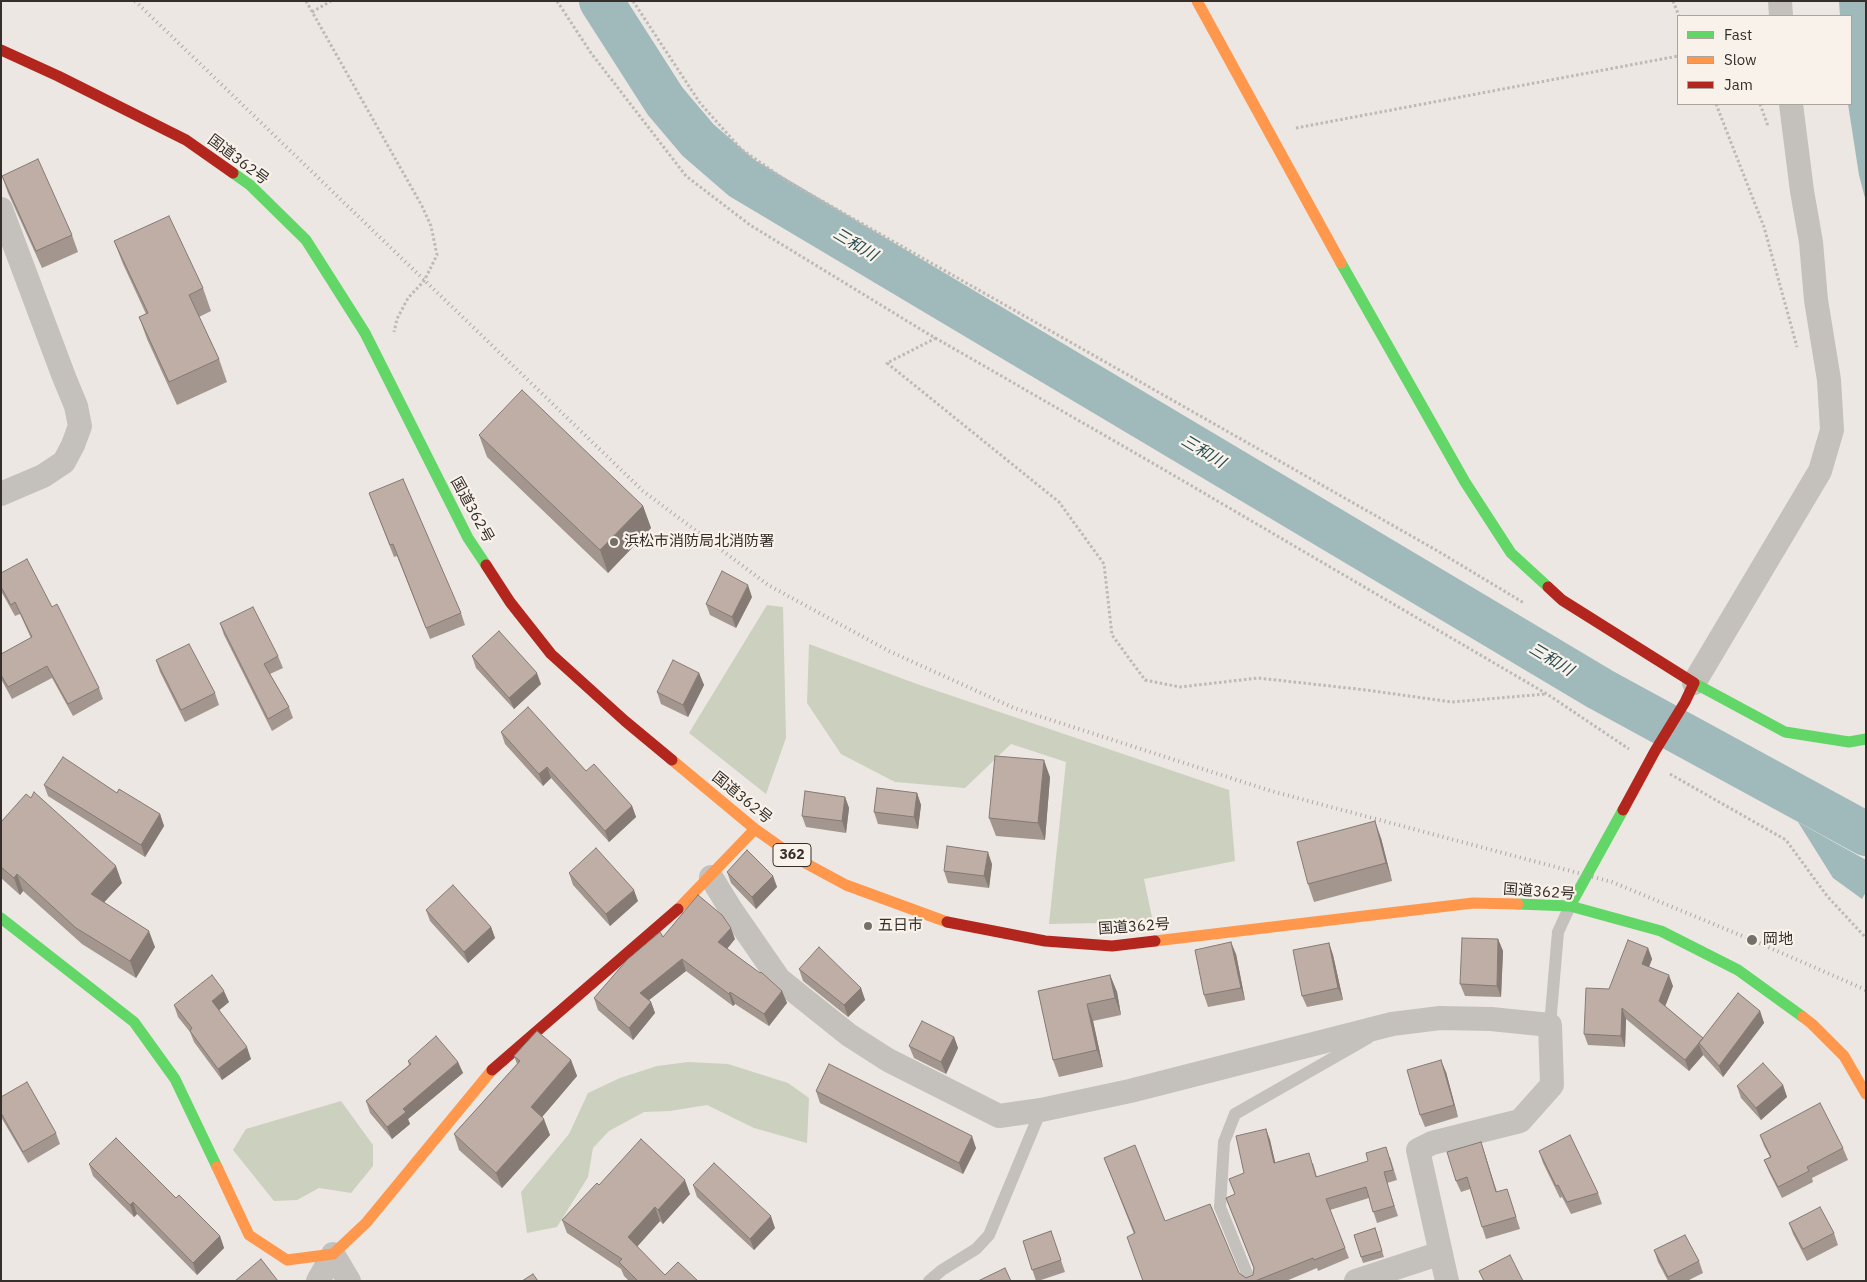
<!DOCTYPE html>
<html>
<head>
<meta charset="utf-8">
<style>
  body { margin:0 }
  #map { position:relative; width:1867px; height:1282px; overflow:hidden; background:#ece7e2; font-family:"IBM Plex Sans",sans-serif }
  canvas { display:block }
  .frame { position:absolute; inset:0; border:2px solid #352e2a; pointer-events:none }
  .legend { position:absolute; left:1677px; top:15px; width:175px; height:90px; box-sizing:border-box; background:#f8f2ea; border:1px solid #aaa49d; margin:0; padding:6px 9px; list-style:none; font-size:15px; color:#352e2a }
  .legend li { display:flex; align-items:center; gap:10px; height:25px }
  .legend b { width:25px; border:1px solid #aaa49d }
</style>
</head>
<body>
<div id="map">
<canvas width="1867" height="1282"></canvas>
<div class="frame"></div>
<ul class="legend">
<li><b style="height:6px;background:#63d668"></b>Fast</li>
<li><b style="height:6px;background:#ff974d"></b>Slow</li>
<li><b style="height:6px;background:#b3261e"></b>Jam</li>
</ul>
</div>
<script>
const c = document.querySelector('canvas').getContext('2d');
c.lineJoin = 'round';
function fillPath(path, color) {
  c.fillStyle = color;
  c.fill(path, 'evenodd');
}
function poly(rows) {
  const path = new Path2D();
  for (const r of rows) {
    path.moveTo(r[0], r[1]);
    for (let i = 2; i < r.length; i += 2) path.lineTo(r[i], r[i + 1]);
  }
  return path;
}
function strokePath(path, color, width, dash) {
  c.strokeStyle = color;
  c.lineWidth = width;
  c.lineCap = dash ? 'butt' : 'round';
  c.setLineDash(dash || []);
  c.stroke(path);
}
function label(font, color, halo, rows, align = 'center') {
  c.font = font + ' "IBM Plex Sans","Noto Sans JP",sans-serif';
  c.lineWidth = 4.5;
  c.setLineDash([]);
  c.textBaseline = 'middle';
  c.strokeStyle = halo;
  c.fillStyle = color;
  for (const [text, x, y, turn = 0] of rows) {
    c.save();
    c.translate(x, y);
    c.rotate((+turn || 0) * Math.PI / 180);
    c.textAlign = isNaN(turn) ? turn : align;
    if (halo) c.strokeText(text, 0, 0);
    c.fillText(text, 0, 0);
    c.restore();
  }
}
fillPath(poly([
  [767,605,783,607,786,738,766,794,689,733],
  [809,644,917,684,1229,790,1235,861,1144,879,1153,922,1049,924,1066,762,1011,744,965,788,895,782,841,754,807,703],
  [688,1062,728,1064,788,1083,809,1098,807,1143,754,1128,707,1105,670,1111,644,1112,609,1131,593,1148,588,1177,557,1227,527,1233,521,1192,569,1134,588,1093,620,1078,657,1066],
  [341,1101,373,1145,373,1166,351,1193,319,1188,297,1200,274,1201,233,1150,246,1129]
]), '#ccd0be');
fillPath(poly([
  [1839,1,1866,1,1866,202,1859,175,1848,104,1851,104,1851,16,1840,16],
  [1768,780,1807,802,1839,801,1866,817,1866,855,1793,814],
  [1798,822,1866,860,1866,892,1862,899,1833,878]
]), '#a0b9bb');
strokePath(poly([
  [601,1,665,101,698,140,742,178,1600,689,1866,834]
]), '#a0b9bb', 44);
strokePath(poly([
  [306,1,422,206,431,226,437,255,424,281,408,298,397,319,394,332],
  [557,1,591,53,686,176,750,225,925,332,1156,465,1547,694,1629,749],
  [633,1,700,103,741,149,787,181,1436,550,1524,603],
  [1673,1,1679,16],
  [312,12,331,1],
  [1716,104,1764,227,1797,347],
  [1760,104,1768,126],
  [1296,128,1678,56],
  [936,338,887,363,1059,502,1104,564,1112,635,1145,680,1180,687,1258,678,1366,690,1452,702,1546,694],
  [1670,774,1786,840,1827,896,1866,938]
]), '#bdb9b4', 3, [2.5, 2.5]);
strokePath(poly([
  [1550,1025,1558,932,1570,906],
  [929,1281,942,1270,976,1249,989,1235,1041,1110],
  [1250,1281,1220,1207,1224,1142,1235,1114,1368,1038]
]), '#c4c0bb', 12);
strokePath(poly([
  [1780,1,1781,16],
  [1,209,64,377,76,406,80,426,73,445,64,462,43,476,1,494],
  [1694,683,1820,471,1832,430,1829,380,1816,300,1811,242,1802,191,1791,104],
  [711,877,730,908,779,979,849,1035,888,1060,999,1116,1041,1110,1130,1091,1392,1024,1440,1018,1491,1019,1550,1025,1552,1085,1520,1121,1432,1143,1418,1150,1447,1281],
  [318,1281,333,1254,349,1281],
  [1356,1281,1441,1253]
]), '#c4c0bb', 24);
strokePath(poly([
  [233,173,250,185,306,240,365,333,468,538,486,565],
  [1341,263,1465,482,1511,553,1548,587],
  [1694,683,1785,732,1849,742,1866,739],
  [1518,904,1570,906,1661,931,1738,970,1803,1017],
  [1570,906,1623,810],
  [1,918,134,1022,175,1079,217,1167]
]), '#63d668', 11);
strokePath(poly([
  [1197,1,1341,263],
  [672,760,755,829,796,858,846,885,947,922],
  [678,909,755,829],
  [1155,941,1473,903,1518,904],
  [1803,1017,1812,1024,1844,1056,1866,1094],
  [217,1167,249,1235,287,1260,333,1254,366,1223,492,1070]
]), '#ff974d', 11);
strokePath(poly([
  [1,50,58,76,186,140,233,173],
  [486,565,510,602,551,654,625,721,672,760],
  [1548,587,1562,600,1694,683,1685,702,1655,751,1623,810],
  [947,922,1045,941,1112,946,1155,941],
  [492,1070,678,909]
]), '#b3261e', 11);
strokePath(poly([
  [135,1,643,491,768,585,889,651,1014,708,1271,791,1612,882,1752,940,1866,990]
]), '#aca8a5', 4, [1, 4]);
fillPath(poly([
  [2,176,72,235,78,252,42,268,8,193],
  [114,241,203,288,211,311,199,317,219,359,227,382,177,405,147,339,139,317,146,314,123,264],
  [479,435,643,506,651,528,608,573,487,457],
  [369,493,461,613,465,625,430,639,397,556,394,557],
  [1,573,52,607,99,688,103,699,73,716,52,678,12,699,1,679,1,654,31,638,20,614,15,616,1,591],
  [752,597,736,628,710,615,706,604],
  [220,623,278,656,283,668,270,674,289,707,293,718,272,731,224,635],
  [472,656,541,684,514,709,476,668],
  [156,660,215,693,219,705,185,722,160,672],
  [699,673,704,685,688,717,661,704,657,692],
  [501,732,586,771,632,806,636,817,609,842,551,778,543,786,505,744],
  [1050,777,1045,840,996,836,989,818],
  [44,785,117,793,160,814,164,826,145,857,48,796],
  [917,793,921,805,918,829,878,824,874,812],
  [845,797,849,808,846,833,806,827,802,816],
  [1,822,122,883,104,902,155,947,136,978,82,944,23,891,20,895,1,878],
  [1381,838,1392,881,1314,902,1308,884],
  [992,864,989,888,948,883,944,871],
  [727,872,773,876,777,887,756,909,731,883],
  [569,873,638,901,610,926,573,885],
  [426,910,491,927,495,938,468,963,430,921],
  [663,937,735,939,727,948,782,991,787,1003,769,1026,735,1004,733,1006,686,971,649,1000,651,1002,655,1013,633,1040,598,1010,594,998],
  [1498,939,1503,951,1501,997,1465,996,1460,984],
  [1329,943,1333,955,1343,1000,1307,1007,1302,996],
  [1648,948,1652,959,1649,967,1673,986,1665,1006,1703,1038,1760,1011,1764,1023,1723,1077,1703,1055,1689,1071,1626,1019,1625,1047,1588,1045,1584,1034,1609,989],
  [1236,954,1245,1000,1208,1007,1204,995],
  [799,969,861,988,865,1000,848,1017,803,981],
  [1110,975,1117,992,1121,1015,1093,1021,1103,1067,1059,1077,1053,1060,1038,991],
  [229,1002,219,1010,251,1059,222,1080,194,1042,190,1032,178,1017,174,1005],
  [954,1037,958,1048,946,1074,914,1058,909,1046],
  [514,1056,571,1060,577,1076,542,1117,550,1135,502,1188,459,1150,454,1134,517,1064],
  [408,1061,458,1062,463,1073,408,1119,410,1124,392,1139,370,1113,366,1101,409,1065],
  [1446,1072,1458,1117,1425,1127,1420,1115],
  [1783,1085,1787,1097,1761,1120,1741,1098,1737,1086],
  [816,1091,976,1148,963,1174,820,1103],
  [1,1097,56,1133,60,1144,28,1163,1,1117],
  [1266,1129,1270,1140,1275,1163,1313,1163,1317,1177,1390,1157,1397,1180,1387,1183,1398,1216,1377,1223,1369,1198,1330,1210,1349,1258,1318,1271,1317,1268,1286,1281,1143,1281,1134,1234,1104,1158,1165,1221,1246,1278,1253,1275,1254,1269,1226,1198,1235,1194,1244,1173],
  [1760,1135,1843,1148,1848,1160,1812,1178,1813,1182,1782,1198,1769,1172,1764,1160,1770,1157,1764,1146],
  [1481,1142,1497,1192,1511,1201,1520,1229,1486,1239,1470,1189,1461,1192,1456,1181],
  [1539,1151,1598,1193,1602,1204,1571,1214,1562,1197,1560,1198,1543,1163],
  [89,1164,176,1198,220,1236,224,1248,197,1275,137,1214,134,1217,93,1176],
  [599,1185,690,1194,663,1224,660,1221,637,1247,665,1275,698,1281,629,1281,624,1276,621,1269,567,1233,562,1220],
  [693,1185,775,1228,754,1250,697,1197],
  [1789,1223,1834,1233,1838,1245,1807,1261,1793,1234],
  [1375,1228,1384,1257,1363,1263,1354,1235],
  [1051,1231,1065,1272,1038,1281,1036,1281,1023,1241],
  [1654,1250,1699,1261,1703,1273,1687,1281,1668,1281,1658,1262]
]), '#a3968f');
fillPath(poly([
  [643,506,651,528,608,573,600,550],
  [748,585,752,597,736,628,732,617],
  [537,673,541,684,514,709,509,698],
  [699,673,704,685,688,717,683,705],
  [1044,760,1050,777,1045,840,1038,823],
  [547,767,551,778,543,786,539,774],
  [917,793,921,805,918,829,914,817],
  [845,797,849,808,846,833,842,821],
  [632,806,636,817,609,842,605,831],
  [160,814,164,826,145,857,141,845],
  [1375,821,1381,838,1392,881,1386,863],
  [988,852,992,864,989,888,984,876],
  [116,866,122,883,97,910,91,894],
  [17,874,23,891,20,895,14,878],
  [773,876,777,887,756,909,752,897],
  [634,890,638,901,610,926,606,914],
  [491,927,495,938,468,963,464,952],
  [731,928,735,939,723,954,718,942],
  [149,931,155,947,136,978,130,961],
  [1498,939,1503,951,1501,997,1497,986],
  [1231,942,1236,954,1245,1000,1241,988],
  [1329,943,1333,955,1343,1000,1338,988],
  [1648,948,1652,959,1646,975,1642,964],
  [682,959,686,971,644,1004,640,993],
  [1110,975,1117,992,1121,1015,1115,998],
  [1669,975,1673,986,1663,1012,1659,1001],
  [861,988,865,1000,848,1017,844,1005],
  [224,991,229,1002,217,1012,212,1001],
  [782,991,787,1003,769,1026,764,1014],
  [730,992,735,1004,733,1006,729,994],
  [651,1002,655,1013,633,1040,629,1028],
  [1087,1004,1093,1021,1103,1067,1097,1050],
  [1622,1008,1626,1019,1625,1047,1621,1036],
  [1760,1011,1764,1023,1723,1077,1719,1066],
  [954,1037,958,1048,946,1074,941,1062],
  [1699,1044,1703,1055,1689,1071,1685,1060],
  [247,1047,251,1059,222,1080,218,1069],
  [571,1060,577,1076,537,1123,531,1107],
  [1441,1060,1446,1072,1458,1117,1454,1105],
  [458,1062,463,1073,408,1119,410,1124,392,1139,387,1127,403,1109],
  [1783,1085,1787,1097,1761,1120,1756,1108],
  [544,1119,550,1135,502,1188,496,1173],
  [1266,1129,1270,1140,1278,1174,1274,1163],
  [972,1136,976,1148,963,1174,959,1163],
  [1481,1142,1485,1154,1500,1204,1496,1192],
  [685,1180,690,1194,663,1224,658,1210],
  [133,1202,137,1214,134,1217,130,1205],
  [655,1207,660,1221,633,1251,628,1237],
  [771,1216,775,1228,754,1250,750,1239],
  [220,1236,224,1248,197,1275,193,1263]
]), '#857a74');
const building = poly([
  [38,159,72,235,36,251,2,176,38,159],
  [169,216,203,288,189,295,219,359,169,382,139,317,148,313,114,241,169,216],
  [522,390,643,506,600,550,479,435,522,390],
  [403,479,461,613,426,628,393,544,390,545,369,493,403,479],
  [27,559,52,607,57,604,99,688,68,704,47,666,8,687,1,675,1,654,32,637,15,602,11,605,1,587,1,573,27,559],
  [722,571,748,585,732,617,706,604,722,571],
  [253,607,278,656,264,664,289,707,268,719,220,623,253,607],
  [499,631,537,673,509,698,472,656,499,631],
  [189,644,215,693,181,710,156,660,189,644],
  [673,660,699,673,683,705,657,692,673,660],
  [528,707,586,771,594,764,632,806,605,831,547,767,539,774,501,732,528,707],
  [995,756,1044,760,1038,823,989,818,995,756],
  [63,757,117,793,119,789,160,814,141,845,44,785,63,757],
  [877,788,917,793,914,817,874,812,877,788],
  [805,791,845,797,842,821,802,816,805,791],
  [34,792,116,866,91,894,149,931,130,961,76,928,17,874,14,878,1,867,1,822,26,794,31,798,34,792],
  [1375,821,1386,863,1308,884,1297,842,1375,821],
  [947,846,988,852,984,876,944,871,947,846],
  [596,848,634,890,606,914,569,873,596,848],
  [747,850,773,876,752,897,727,872,747,850],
  [453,885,491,927,464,952,426,910,453,885],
  [698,895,722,915,731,928,718,942,760,973,761,972,782,991,764,1014,730,992,729,994,682,959,640,993,651,1002,629,1028,594,998,627,960,660,932,663,937,698,895],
  [1462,938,1498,939,1497,986,1460,984,1462,938],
  [1628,940,1648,948,1642,964,1669,975,1659,1001,1703,1038,1685,1060,1622,1008,1621,1036,1584,1034,1586,988,1609,989,1628,940],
  [1231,942,1241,988,1204,995,1195,950,1231,942],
  [1329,943,1338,988,1302,996,1293,950,1329,943],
  [819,947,861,988,844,1005,799,969,819,947],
  [212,975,224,991,212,1001,247,1047,218,1069,190,1031,192,1028,174,1005,212,975],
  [1110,975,1115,998,1087,1004,1097,1050,1053,1060,1038,991,1110,975],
  [1738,993,1760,1011,1719,1066,1699,1043,1738,993],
  [922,1021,954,1037,941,1062,909,1046,922,1021],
  [537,1031,571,1060,531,1107,544,1119,496,1173,454,1134,520,1061,514,1056,537,1031],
  [436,1036,458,1062,403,1109,406,1112,387,1127,366,1101,411,1064,408,1061,436,1036],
  [1441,1060,1454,1105,1420,1115,1407,1070,1441,1060],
  [1763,1063,1783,1085,1756,1108,1737,1086,1763,1063],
  [829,1064,972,1136,959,1163,816,1091,829,1064],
  [27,1082,56,1133,23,1152,1,1113,1,1097,27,1082],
  [1820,1103,1843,1148,1807,1167,1809,1171,1778,1187,1764,1160,1771,1157,1760,1135,1820,1103],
  [1266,1129,1274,1163,1309,1153,1316,1177,1368,1161,1366,1153,1386,1147,1393,1170,1384,1172,1394,1206,1373,1212,1366,1187,1326,1199,1345,1248,1314,1260,1313,1258,1255,1281,1143,1281,1127,1237,1135,1233,1104,1158,1135,1145,1165,1221,1210,1204,1239,1273,1246,1278,1253,1275,1254,1268,1226,1198,1235,1194,1229,1179,1244,1173,1236,1136,1266,1129],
  [1570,1135,1598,1193,1567,1202,1558,1185,1556,1186,1539,1151,1570,1135],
  [116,1138,176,1198,179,1195,220,1236,193,1263,133,1202,130,1205,89,1164,116,1138],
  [641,1139,685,1180,658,1210,655,1207,628,1237,665,1275,678,1262,698,1281,638,1281,619,1262,622,1259,562,1220,597,1183,599,1185,641,1139],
  [1481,1142,1496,1192,1507,1189,1516,1217,1482,1227,1467,1177,1456,1181,1447,1152,1481,1142],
  [714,1163,771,1216,750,1239,693,1185,714,1163],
  [1820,1207,1834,1233,1803,1249,1789,1223,1820,1207],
  [1375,1228,1382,1251,1361,1257,1354,1235,1375,1228],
  [1051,1231,1061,1260,1032,1270,1023,1241,1051,1231],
  [1685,1235,1699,1261,1668,1277,1654,1250,1685,1235],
  [1510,1255,1523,1281,1484,1281,1479,1271,1510,1255],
  [261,1259,278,1281,235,1281,261,1259],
  [1005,1268,1011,1281,978,1281,1005,1268],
  [533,1274,538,1281,522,1281,533,1274]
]);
fillPath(building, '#beaea6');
strokePath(building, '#857a74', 1);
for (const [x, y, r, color] of [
  [614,542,5,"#756f6a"],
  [868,926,5,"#756f6a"],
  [1752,940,6,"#756f6a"]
]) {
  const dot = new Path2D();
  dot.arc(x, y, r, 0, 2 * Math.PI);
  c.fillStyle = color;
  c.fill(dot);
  strokePath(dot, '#f8f2ea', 2);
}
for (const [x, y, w] of [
  [792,855,38]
]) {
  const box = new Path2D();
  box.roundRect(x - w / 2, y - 11.5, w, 23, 4);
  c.fillStyle = '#f8f2ea';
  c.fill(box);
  strokePath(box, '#352e2a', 1);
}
label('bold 14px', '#352e2a', null, [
  ["362",792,855]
]);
label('15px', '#352e2a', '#f8f2ea', [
  ["国道362号",238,160,37],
  ["国道362号",472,510,61],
  ["国道362号",742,798,39],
  ["国道362号",1539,892,4],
  ["国道362号",1134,927,-4]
]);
label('15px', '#352e2a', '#f8f2ea', [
  ["浜松市消防局北消防署",624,542],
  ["五日市",878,926],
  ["岡地",1763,940]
], 'left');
label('italic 16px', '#244c52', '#f8f2ea', [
  ["三和川",855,245,31],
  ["三和川",1203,452,31],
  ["三和川",1551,660,31]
]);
</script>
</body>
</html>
